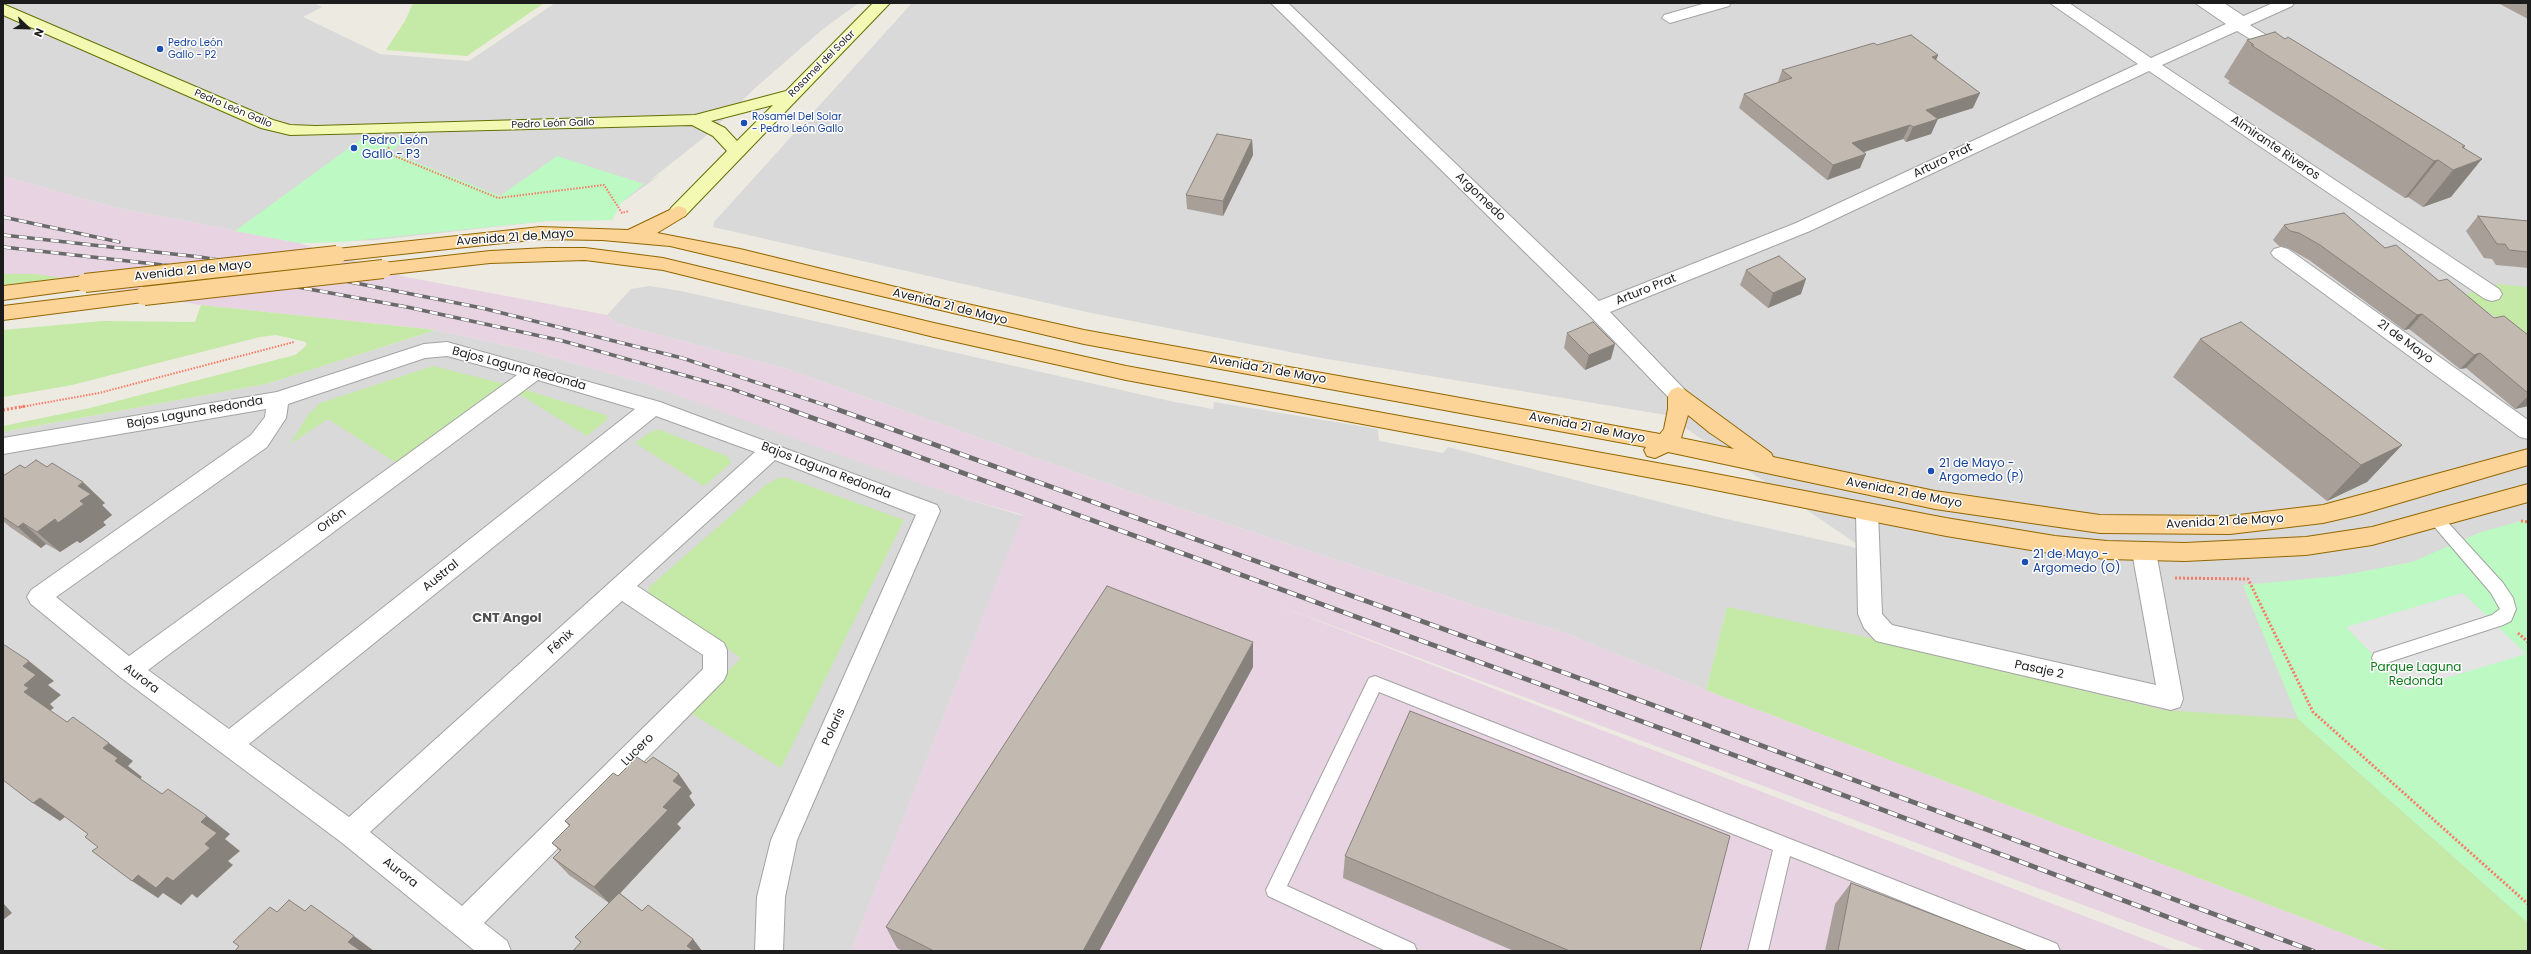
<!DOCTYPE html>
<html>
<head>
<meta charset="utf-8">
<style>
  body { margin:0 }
  #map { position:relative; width:2531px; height:954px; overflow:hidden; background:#edeae1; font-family:Poppins,sans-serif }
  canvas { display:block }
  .frame { position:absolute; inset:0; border:4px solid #1c1c1c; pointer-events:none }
  .north { position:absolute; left:8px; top:8px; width:40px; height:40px; -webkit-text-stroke:3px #fff; paint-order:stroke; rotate:113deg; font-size:11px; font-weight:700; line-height:16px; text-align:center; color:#1c1c1c }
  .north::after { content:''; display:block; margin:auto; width:14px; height:18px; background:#1c1c1c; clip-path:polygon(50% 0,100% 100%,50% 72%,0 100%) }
</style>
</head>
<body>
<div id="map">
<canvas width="2531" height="954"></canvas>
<div class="frame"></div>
<div class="north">N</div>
</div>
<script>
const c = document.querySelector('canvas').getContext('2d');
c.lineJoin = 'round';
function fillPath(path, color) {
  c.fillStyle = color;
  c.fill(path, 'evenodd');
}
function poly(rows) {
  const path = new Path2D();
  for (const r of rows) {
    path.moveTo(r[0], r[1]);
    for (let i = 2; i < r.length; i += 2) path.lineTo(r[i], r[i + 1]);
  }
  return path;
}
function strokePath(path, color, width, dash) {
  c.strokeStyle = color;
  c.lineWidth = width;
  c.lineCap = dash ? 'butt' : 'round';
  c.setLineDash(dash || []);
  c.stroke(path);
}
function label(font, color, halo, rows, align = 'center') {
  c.font = font + ' Poppins,sans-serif';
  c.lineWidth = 3;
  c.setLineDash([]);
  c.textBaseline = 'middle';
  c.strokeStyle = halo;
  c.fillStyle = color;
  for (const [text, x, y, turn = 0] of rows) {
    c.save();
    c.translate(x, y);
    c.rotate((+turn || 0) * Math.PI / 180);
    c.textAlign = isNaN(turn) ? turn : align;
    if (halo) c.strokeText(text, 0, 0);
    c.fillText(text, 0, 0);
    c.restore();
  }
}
fillPath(poly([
  [3,3,314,3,322,7,303,17,380,54,469,61,555,3,859,3,823,29,754,89,711,132,649,181,660,175,621,203,612,220,547,221,377,240,299,243,113,207,3,176],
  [912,3,2528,3,2528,951,1727,607,1706,690,1557,630,1497,613,1128,491,787,369,615,323,607,315,631,289,649,286,681,291,1170,401,1213,409,1214,402,1378,429,1379,441,1443,453,1448,447,1722,518,1866,550,1666,415,1321,358,1091,313,713,227,714,222],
  [436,330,531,351,641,382,963,498,1023,516,851,951,3,951,3,432,266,384]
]), '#dad9d9');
fillPath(poly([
  [3,176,113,207,299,243,406,277,607,315,615,323,787,369,1128,491,1497,613,1557,630,1706,690,2390,951,2207,951,1274,604,2175,951,851,951,1023,515,963,498,848,458,641,382,531,351,436,330,201,305,144,296,35,274,3,274]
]), '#e7d3e2');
fillPath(poly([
  [413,3,544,3,467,56,386,50,405,21],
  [3,274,35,274,62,278,3,285],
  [2497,284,2528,287,2528,339,2463,295],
  [201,305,436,330,266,384,3,432,3,426,90,408,295,355,306,346,306,342,276,335,260,337,72,385,3,397,3,330,103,321,195,322],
  [433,366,505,384,398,464,328,419,290,444,308,415,320,403],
  [526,390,606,415,608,419,587,436,517,393],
  [660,430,727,456,731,463,704,486,635,443,652,431],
  [779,478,787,478,904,520,781,768,689,712,741,658,649,595,648,588,767,484],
  [1727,607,1875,639,2163,710,2298,719,2528,923,2528,951,2390,951,1706,690]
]), '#c5e9a6');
fillPath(poly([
  [406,138,390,152,500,196,557,156,644,184,621,203,612,220,547,221,341,242,299,243,235,231,361,139],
  [2528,519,2528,923,2298,719,2243,585,2338,576,2412,562,2481,532]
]), '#bcf9c3');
fillPath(poly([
  [2463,593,2526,654,2407,690,2346,627]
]), '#e4e4e4');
const lane = poly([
  [2212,3,2224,3,2251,21,2246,24,2242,23,2212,3],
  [2437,514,2442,516,2503,583,2513,598,2516,609,2511,621,2503,625,2380,665,2374,663,2372,658,2374,653,2492,615,2500,609,2491,593,2432,524,2429,520,2432,516,2437,514],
  [1375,676,2050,941,2057,944,2060,951,2026,951,1790,856,1768,951,1748,951,1773,850,1379,692,1287,886,1414,944,1417,951,1386,951,1268,896,1266,890,1369,678,1375,676]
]);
const street = poly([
  [1271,3,1288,3,1599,301,1796,223,2138,64,2050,3,2069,3,2151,58,2226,24,2195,3,2214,3,2239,18,2273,3,2294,3,2292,6,2250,25,2290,50,2292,53,2290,56,2278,56,2237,31,2162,65,2499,289,2502,294,2499,299,2492,301,2485,299,2149,71,1810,231,1610,312,1685,390,1688,395,1685,400,1678,403,1671,400,1589,315,1271,3],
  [1706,3,1731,3,1729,6,1670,23,1662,18,1664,15,1706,3],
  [2281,247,2288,249,2528,420,2528,439,2520,437,2274,257,2271,253,2274,249,2281,247],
  [447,342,660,402,937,505,940,511,797,840,785,897,783,951,755,951,757,897,771,840,916,515,775,460,637,586,724,643,727,650,727,673,724,680,484,923,507,941,511,951,475,951,341,842,120,677,31,604,27,597,31,590,251,435,265,417,266,409,3,454,3,438,277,392,424,344,447,342],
  [447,356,517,375,129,656,56,597,267,447,286,418,288,404,425,358,447,356],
  [538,380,635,409,229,729,148,670,538,380],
  [656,416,755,452,349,817,249,744,656,416],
  [622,601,703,655,703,669,462,906,370,832,622,601],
  [1867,503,1875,506,1878,512,1882,614,1892,625,2156,685,2132,552,2136,545,2144,543,2152,545,2156,552,2183,699,2180,707,2171,710,1876,641,1864,628,1858,614,1856,512,1859,506,1867,503]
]);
const secondary = poly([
  [873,3,890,3,685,216,678,218,671,216,669,212,671,208,727,151,713,136,692,125,290,135,261,128,3,15,3,4,273,120,290,125,316,126,695,115,786,91,873,3],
  [773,105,737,141,725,128,711,121,773,105]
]);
const primary = poly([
  [678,206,685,208,687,212,685,216,657,233,740,249,945,299,1084,330,1660,434,1664,429,1668,409,1668,395,1671,390,1678,387,1685,390,1771,453,1773,457,1935,491,2100,515,2230,516,2323,505,2528,449,2528,465,2362,514,2323,523,2230,534,2100,533,1935,509,1668,452,1655,458,1647,456,1644,450,1646,447,1084,344,670,246,602,240,540,239,337,261,330,259,327,255,330,251,337,249,540,227,628,230,678,206],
  [1688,415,1710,433,1734,449,1681,438,1688,415],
  [547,248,585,248,663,258,934,323,1126,366,1690,469,1946,518,2055,536,2107,541,2185,543,2306,537,2372,527,2528,484,2528,502,2372,545,2306,555,2185,561,2107,559,2055,554,1946,536,1690,485,1126,380,934,337,663,270,585,260,490,263,383,275,376,274,373,269,376,264,383,263,490,251,547,248],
  [85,276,92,278,95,283,92,288,3,300,3,286,85,276],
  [144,289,151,291,154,296,151,301,3,320,3,306,144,289]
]);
strokePath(lane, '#a3a3a3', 2);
strokePath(street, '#a3a3a3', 2);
strokePath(secondary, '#627104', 2);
strokePath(primary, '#936700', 2);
strokePath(poly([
  [389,147,387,151,392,155,498,198,604,185,622,213,629,211],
  [21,407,99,393,294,342]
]), '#fa7a66', 2, [1.5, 1.5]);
strokePath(poly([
  [3,410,26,406],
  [2521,521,2528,522],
  [2175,578,2248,579,2313,712,2528,904],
  [2518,633,2528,642]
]), '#fa7a66', 3, [2, 2]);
fillPath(lane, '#fff');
fillPath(street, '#fff');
fillPath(secondary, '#f3f9b3');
fillPath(primary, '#fcd498');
const railFar1 = poly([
  [3,217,119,242],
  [3,235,200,257,325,277,482,308,682,358,831,407],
  [3,247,199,269,407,307,563,341,729,388,783,407]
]);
const rail = poly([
  [780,406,1851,798,2258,951],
  [828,406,1631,697,2313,951]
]);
strokePath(railFar1, '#6a6a6a', 3.5);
strokePath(rail, '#6a6a6a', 5);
strokePath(railFar1, '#fff', 2.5, [8]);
strokePath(rail, '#fff', 3.5, [10]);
const primaryBridge = poly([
  [85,283,337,255],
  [144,296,383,269]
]);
strokePath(primaryBridge, '#936700', 20, []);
strokePath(primaryBridge, '#fcd498', 18);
fillPath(poly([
  [2498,3,2528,3,2528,19],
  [2247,40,2465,146,2464,148,2451,197,2423,207,2408,197,2405,198,2228,83,2230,81,2224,77],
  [1877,45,1938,55,1936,60,1973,108,1937,119,1931,134,1906,142,1903,139,1864,152,1860,168,1827,180,1739,108,1744,94,1778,82,1782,70],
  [1252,140,1253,155,1223,216,1187,209,1186,195],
  [2478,216,2528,221,2528,268,2496,265,2492,259,2484,258,2466,231],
  [2284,225,2385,248,2439,281,2494,318,2528,335,2528,406,2515,409,2466,368,2460,369,2409,329,2404,330,2309,260,2288,248,2279,246,2273,240],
  [1746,270,1801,294,1768,308,1740,285],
  [1567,333,1611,359,1585,370,1564,348],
  [2200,339,2402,445,2367,482,2327,501,2173,377],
  [25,468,105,503,102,505,112,515,103,522,106,525,80,543,77,541,60,552,46,544,41,548,10,527,3,521,3,476],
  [1253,667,1099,951,902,951,897,948,886,927],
  [646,763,692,793,689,796,695,805,677,824,681,828,620,893,642,911,693,939,702,951,573,951,581,943,575,937,609,903,569,875,553,858,560,851,552,843,569,826,565,821,618,776],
  [1345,856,1700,951,1514,951,1343,878],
  [1851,883,2028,951,1825,951,1835,904]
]), '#a79f98');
fillPath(poly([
  [1938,55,1932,70,1932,57],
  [1980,93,1973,108,1920,125,1926,110],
  [1938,119,1931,134,1906,142,1913,127],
  [1910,125,1903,139,1846,158,1852,143],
  [1252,140,1253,155,1223,216,1223,201],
  [1866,154,1860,168,1827,180,1833,165],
  [2482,159,2451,197,2423,207,2453,170],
  [2438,160,2408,197,2405,198,2434,161],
  [1806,279,1801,294,1768,308,1773,293],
  [2422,314,2409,329,2404,330,2417,315],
  [1615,344,1611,359,1585,370,1589,355],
  [2480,353,2466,368,2460,369,2474,355],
  [2528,396,2528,406,2515,409],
  [2402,445,2367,482,2327,501,2361,465],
  [83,482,105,503,102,505,112,515,103,522,106,525,80,543,77,541,60,552,37,532,80,501,78,486],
  [23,523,46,544,41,548,18,527],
  [1253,642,1253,667,1099,951,1083,951],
  [29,661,54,681,48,685,61,695,50,704,54,708,49,711,24,692,24,685,23,666],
  [109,743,133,761,128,766,142,777,139,780,115,761,103,748],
  [679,774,692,793,689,796,695,805,677,824,681,828,610,904,594,887,663,807,673,781],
  [40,798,66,816,60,821,33,803],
  [207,816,230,834,225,839,240,851,228,861,233,865,197,898,192,894,181,905,163,893,158,898,132,881,138,875,205,844,201,822],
  [3,903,12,913,3,920],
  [354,936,374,951,360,951,348,942],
  [693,939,702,951,691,951,687,946]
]), '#88827c');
const building = poly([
  [2275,32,2285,39,2288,37,2465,146,2462,147,2482,159,2453,170,2438,160,2434,161,2251,45,2254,45,2247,40,2275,32],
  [1911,35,1938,55,1932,57,1980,93,1926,110,1938,119,1913,127,1910,125,1852,143,1866,154,1833,165,1744,94,1792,78,1782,70,1874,43,1877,45,1911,35],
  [1217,134,1252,140,1223,201,1186,195,1217,134],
  [2344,213,2385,248,2396,245,2439,281,2447,279,2494,318,2504,316,2528,335,2528,393,2480,353,2474,355,2422,314,2417,315,2320,245,2299,233,2290,231,2284,225,2344,213],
  [2478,216,2528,221,2528,252,2509,250,2505,244,2497,244,2478,216],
  [1779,256,1806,279,1773,293,1746,270,1779,256],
  [1593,322,1615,344,1589,355,1567,333,1593,322],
  [2241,322,2402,445,2361,465,2200,339,2241,322],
  [36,460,47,467,52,463,83,482,78,486,91,494,80,501,84,504,58,523,55,519,37,532,23,523,18,527,3,517,3,476,20,465,25,468,36,460],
  [1107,586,1253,642,1083,951,934,951,886,927,1107,586],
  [3,644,29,661,23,666,36,675,24,685,29,688,24,692,67,722,73,717,109,743,103,748,118,758,115,761,162,794,168,789,207,816,201,822,217,833,205,844,210,848,173,881,167,877,156,888,138,875,132,881,92,851,98,847,85,837,88,834,40,798,33,803,3,780,3,752,4,751,3,751,3,744,4,744,3,743,3,644],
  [1410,711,1730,836,1700,951,1570,951,1345,856,1410,711],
  [637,757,646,763,653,757,679,774,673,781,682,787,663,807,668,810,594,887,553,858,561,850,552,843,570,825,565,821,613,773,618,776,637,757],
  [1851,883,2028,951,1838,951,1851,883],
  [619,893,642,911,648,905,693,939,687,946,694,951,573,951,581,942,575,937,619,893],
  [289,900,305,911,311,905,354,936,348,942,361,951,235,951,239,946,233,942,270,907,277,912,289,900]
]);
fillPath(building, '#c2b9b1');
strokePath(building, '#88827c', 1);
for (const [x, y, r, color] of [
  [160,49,4,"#1a4fb4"],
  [744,123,4,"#1a4fb4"],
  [354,148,4,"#1a4fb4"],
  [1931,471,4,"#1a4fb4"],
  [2025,562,4,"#1a4fb4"]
]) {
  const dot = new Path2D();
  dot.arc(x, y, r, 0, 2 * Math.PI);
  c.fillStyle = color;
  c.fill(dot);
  strokePath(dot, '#fff', 1.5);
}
label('10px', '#164399', '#fff', [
  ["Pedro León",168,43],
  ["Gallo - P2",168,55],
  ["Rosamel Del Solar",752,117],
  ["- Pedro León Gallo",752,129]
], 'left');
label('10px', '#1c1c1c', '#fff', [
  ["Rosamel del Solar",822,64,-45],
  ["Pedro León Gallo",233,109,23],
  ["Pedro León Gallo",553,124,-2]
]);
label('12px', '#164399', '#fff', [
  ["Pedro León",362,141],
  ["Gallo - P3",362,155],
  ["21 de Mayo -",1939,464],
  ["Argomedo (P)",1939,478],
  ["21 de Mayo -",2033,555],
  ["Argomedo (O)",2033,569]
], 'left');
label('12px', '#1c1c1c', '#fff', [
  ["Almirante Riveros",2275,148,34],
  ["Arturo Prat",1943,161,-26],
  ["Argomedo",1480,197,44],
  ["Avenida 21 de Mayo",515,238,-4],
  ["Avenida 21 de Mayo",193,271,-6],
  ["Arturo Prat",1646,290,-22],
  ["Avenida 21 de Mayo",950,307,14],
  ["21 de Mayo",2405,342,36],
  ["Bajos Laguna Redonda",519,369,15],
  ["Avenida 21 de Mayo",1268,370,10],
  ["Bajos Laguna Redonda",195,413,-10],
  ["Avenida 21 de Mayo",1587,428,11],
  ["Bajos Laguna Redonda",826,471,21],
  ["Avenida 21 de Mayo",1904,493,11],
  ["Orión",332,521,-36],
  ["Avenida 21 de Mayo",2225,522,-3],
  ["Austral",441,576,-39],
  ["Fénix",561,642,-42],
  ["Pasaje 2",2039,670,12],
  ["Aurora",141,679,37],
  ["Polaris",834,727,-66],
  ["Lucero",638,750,-45],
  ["Aurora",400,873,38]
]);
label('12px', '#0b7917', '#fff', [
  ["Parque Laguna",2416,668],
  ["Redonda",2416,682]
]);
label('bold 13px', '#4f4f4f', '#fff', [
  ["CNT Angol",507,619]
]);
</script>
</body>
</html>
